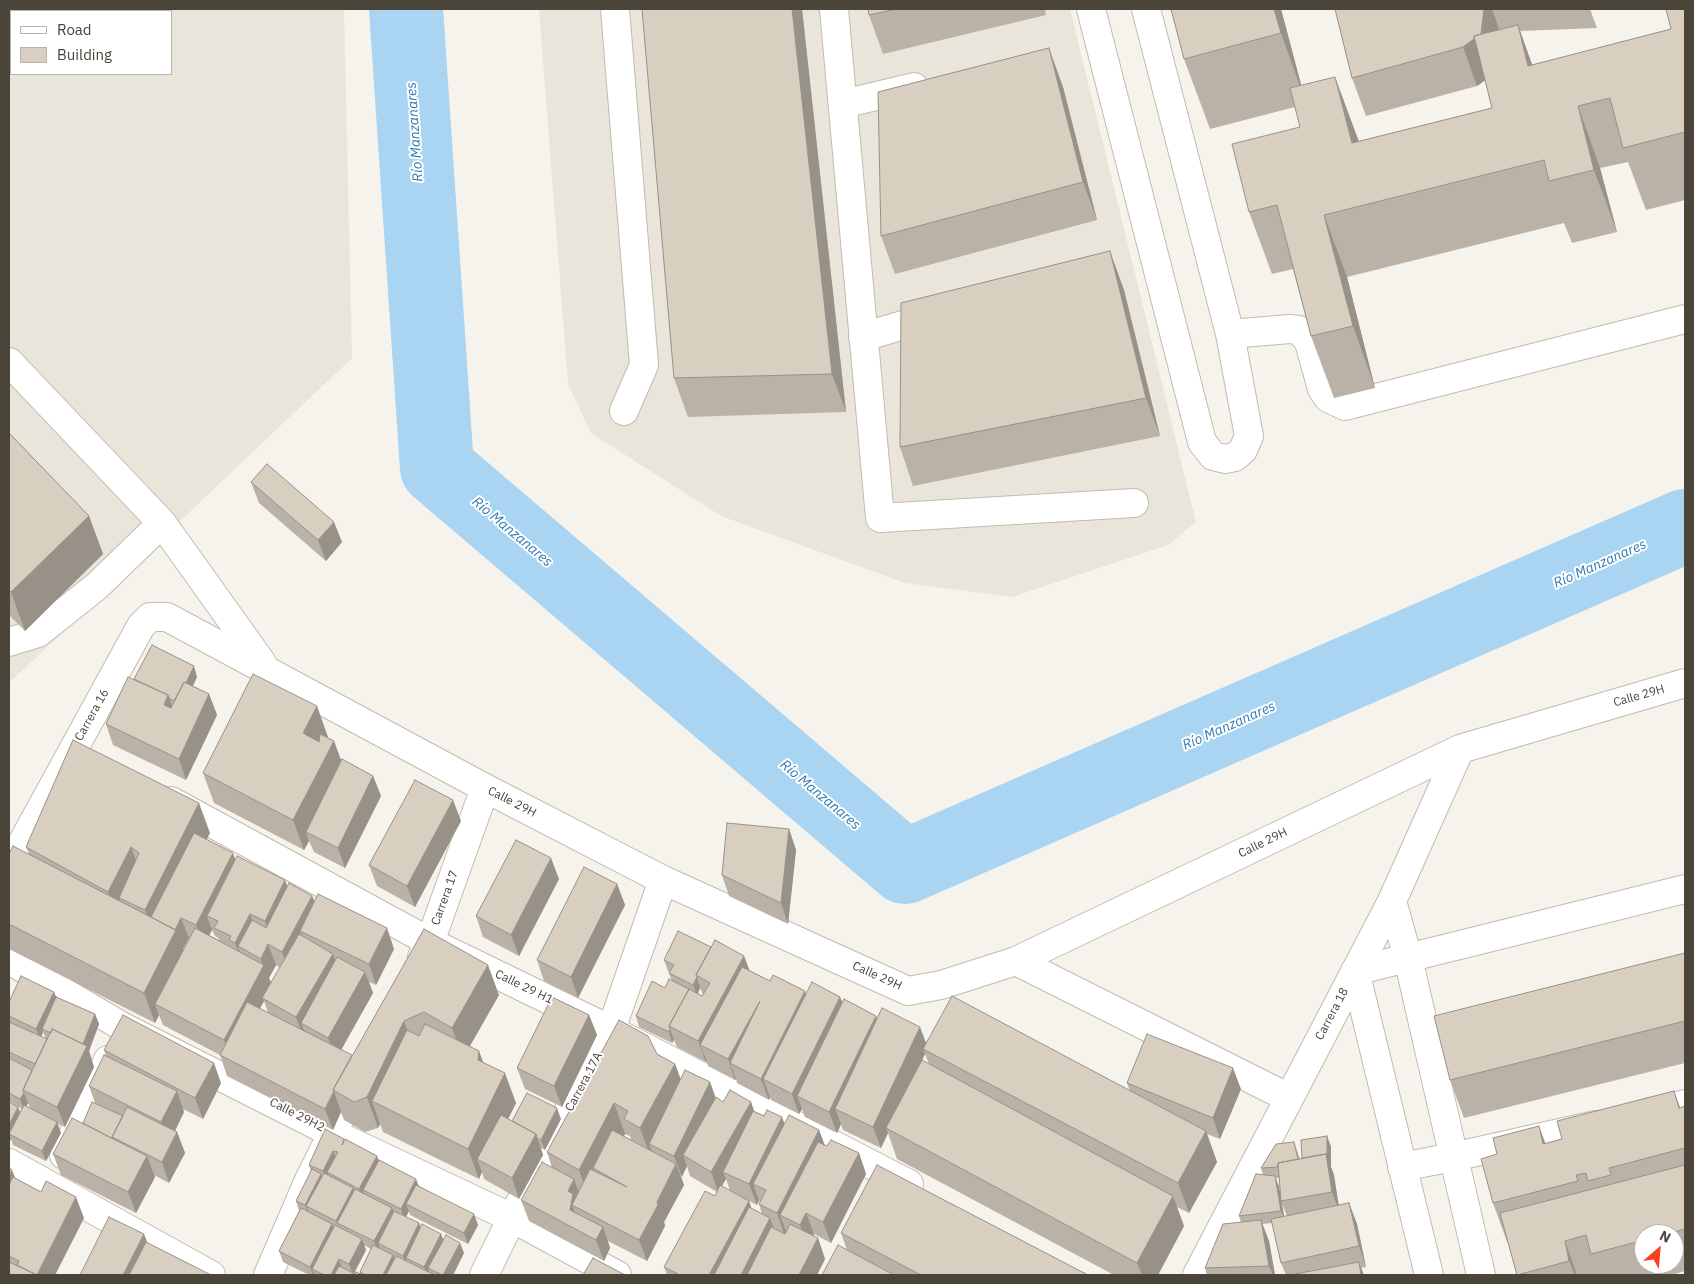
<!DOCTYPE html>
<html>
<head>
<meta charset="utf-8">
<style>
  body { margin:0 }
  #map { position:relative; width:1694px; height:1284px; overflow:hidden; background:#f6f3ec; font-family:"IBM Plex Sans",sans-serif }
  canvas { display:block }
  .frame { position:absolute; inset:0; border:10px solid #4b4439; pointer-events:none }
  .legend { position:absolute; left:10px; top:10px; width:162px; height:65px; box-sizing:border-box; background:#fff; border:1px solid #b7b4b0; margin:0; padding:6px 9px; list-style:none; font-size:15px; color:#4b4439 }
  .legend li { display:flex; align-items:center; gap:10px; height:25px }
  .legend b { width:25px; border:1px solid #b7b4b0 }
  .north { position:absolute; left:1634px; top:1224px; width:50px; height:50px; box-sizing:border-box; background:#fff; border:1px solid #b7b4b0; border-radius:50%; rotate:27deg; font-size:14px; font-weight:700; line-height:20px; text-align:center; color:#4b4439 }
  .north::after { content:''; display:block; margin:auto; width:18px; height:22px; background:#fc3f1d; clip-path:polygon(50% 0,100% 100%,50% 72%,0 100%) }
</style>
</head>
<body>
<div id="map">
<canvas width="1694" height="1284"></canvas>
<div class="frame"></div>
<ul class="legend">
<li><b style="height:6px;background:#fff"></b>Road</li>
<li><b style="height:14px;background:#d8cfc1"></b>Building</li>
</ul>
<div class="north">N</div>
</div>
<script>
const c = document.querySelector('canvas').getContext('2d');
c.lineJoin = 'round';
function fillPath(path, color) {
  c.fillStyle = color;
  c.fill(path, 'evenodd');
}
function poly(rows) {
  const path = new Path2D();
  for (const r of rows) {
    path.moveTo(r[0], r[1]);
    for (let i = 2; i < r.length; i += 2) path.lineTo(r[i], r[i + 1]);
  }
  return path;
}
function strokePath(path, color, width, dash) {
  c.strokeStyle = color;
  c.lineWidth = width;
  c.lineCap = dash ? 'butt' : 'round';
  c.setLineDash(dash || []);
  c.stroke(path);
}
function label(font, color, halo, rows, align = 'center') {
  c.font = font + ' "IBM Plex Sans",sans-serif';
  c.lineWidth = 4;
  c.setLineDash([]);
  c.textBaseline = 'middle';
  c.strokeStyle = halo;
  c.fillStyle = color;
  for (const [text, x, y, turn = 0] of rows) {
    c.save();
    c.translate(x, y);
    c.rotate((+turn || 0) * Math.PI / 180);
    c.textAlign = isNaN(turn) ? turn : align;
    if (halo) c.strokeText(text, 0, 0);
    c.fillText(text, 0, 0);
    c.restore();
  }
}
fillPath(poly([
  [9,9,344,9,352,358,9,683],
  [11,11,171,11,171,74,11,74],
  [539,9,1070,9,1196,522,1168,545,1012,597,905,583,721,516,591,433,568,384]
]), '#eae5da');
strokePath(poly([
  [406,9,437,468,905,867,1685,526]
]), '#a9d4f2', 74);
const minor = poly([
  [615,9,644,365,624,411],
  [834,9,880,518,1134,503],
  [1091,9,1202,442,1213,456,1225,459,1235,457,1243,450,1249,436,1230,334,1146,9],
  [843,104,914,87],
  [1230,334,1290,329,1299,330,1303,334,1309,342,1322,389,1328,398,1345,406,1685,319],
  [863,337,937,315],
  [9,362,162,523,262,663],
  [9,642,38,633,97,586,162,523],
  [171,801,430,942,611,1030,909,1184],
  [9,867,141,626,150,617,167,617,485,788,663,880,908,991,941,985,1016,961,1460,749,1685,683],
  [1392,901,1408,958,1481,1275],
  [422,957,430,942,485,788],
  [9,960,123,1027,332,1133,512,1218,617,1275],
  [1016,961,1289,1098],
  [1643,1114,1685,1104],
  [64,1155,108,1060],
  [9,1163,211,1275],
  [1402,1167,1453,1157,1596,1125],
  [268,1275,309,1180,359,1080],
  [484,1275,512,1218,611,1030,663,880],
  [1197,1275,1392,901,1460,749],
  [1429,1275,1355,971,1685,889]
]);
strokePath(minor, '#c2bbae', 30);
strokePath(minor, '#fff', 28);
fillPath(poly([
  [802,9,846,412,688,417,674,378],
  [868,9,1045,9,1046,15,883,54,869,15],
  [1171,9,1281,9,1301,85,1358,139,1359,142,1492,108,1485,80,1477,86,1366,116,1352,78,1335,9,1590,9,1597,28,1520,31,1532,65,1671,29,1685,9,1685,200,1646,210,1628,162,1600,168,1617,232,1572,243,1564,223,1347,277,1375,388,1334,398,1311,336,1293,269,1272,274,1249,212,1300,127,1295,107,1210,129,1184,59],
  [1063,87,1097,220,895,274,881,236],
  [1124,290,1160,436,913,486,900,447],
  [9,433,89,516,103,554,25,631,9,615],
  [251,482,342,542,326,561,259,503],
  [197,677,193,686,209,694,217,715,186,780,113,745,106,724,134,679],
  [327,737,334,741,341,761,373,776,381,796,345,868,314,852,309,841,304,850,214,803,203,773,328,737],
  [461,821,415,907,377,886,369,865],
  [789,829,796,850,788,924,729,896,722,875],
  [210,833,206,839,235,860,287,887,312,896,315,902,394,949,376,985,369,982,373,993,341,1050,352,1057,424,929,499,995,470,1046,516,1103,508,1119,512,1121,561,1119,545,1150,541,1148,543,1155,519,1199,484,1179,482,1172,479,1179,383,1132,380,1124,378,1128,365,1132,344,1120,341,1112,333,1130,227,1076,220,1055,163,1025,159,1015,155,1023,9,949,9,854,29,854,26,847],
  [212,930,215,936,218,938,219,940,209,935],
  [189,938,190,939,184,950,183,949],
  [276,965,280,968,271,983,269,978],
  [264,1001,268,1013,260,1008],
  [559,879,519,956,483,937,476,916],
  [617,884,625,905,578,998,544,981,537,960],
  [711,947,744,956,749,970,770,981,806,994,840,997,843,1003,876,1016,877,1019,926,1043,1130,1091,1127,1083,1241,1089,1220,1139,1207,1134,1217,1162,1189,1213,1177,1207,1184,1226,1158,1275,1114,1275,897,1159,888,1133,881,1148,843,1130,841,1124,837,1133,805,1117,802,1109,799,1114,771,1100,770,1097,769,1100,737,1083,736,1079,735,1080,708,1066,707,1061,706,1062,677,1047,674,1040,672,1043,639,1027,636,1016,672,981,669,973,670,972,668,971,664,960],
  [700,988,703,994,702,996,698,994],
  [925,1054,929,1064,921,1062],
  [1685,953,1685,1063,1464,1118,1450,1080],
  [54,992,56,997,95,1014,99,1024,89,1051,94,1067,65,1127,58,1124,61,1133,46,1161,13,1145,11,1139,9,1142,9,1102,18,1107,20,1112,22,1109,9,1101,9,1002],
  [43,1032,46,1039,41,1037],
  [28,1103,30,1108,26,1107],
  [589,1015,597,1035,562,1107,525,1089,517,1068],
  [104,1050,221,1083,203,1119,183,1109,184,1112,175,1131,177,1132,185,1153,169,1183,154,1175,155,1177,136,1213,61,1175,53,1154,83,1123,95,1103,89,1086,106,1056],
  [657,1054,675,1064,680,1078,710,1082,716,1098,723,1102,751,1102,754,1111,784,1124,819,1130,824,1145,827,1146,859,1153,866,1174,831,1243,814,1234,813,1236,818,1238,825,1259,817,1275,667,1275,664,1267,715,1196,717,1192,690,1176,687,1166,681,1176,684,1185,664,1222,665,1226,647,1261,608,1241,610,1248,604,1261,529,1221,521,1200,552,1168,547,1152],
  [625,1134,630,1136,631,1140,624,1136],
  [726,1179,730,1191,722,1186],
  [759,1200,760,1202,759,1204,762,1214,751,1208,749,1201,757,1205],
  [1674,1091,1680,1108,1685,1106,1685,1271,1671,1275,1599,1275,1598,1274,1593,1275,1517,1275,1508,1242,1507,1242,1493,1203,1545,1144,1562,1139],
  [1644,1234,1674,1234,1674,1264,1644,1264],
  [1327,1136,1331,1147,1331,1167,1334,1175,1338,1205,1349,1203,1357,1224,1366,1267,1361,1268,1364,1275,1286,1275,1281,1263,1272,1223,1262,1224,1269,1241,1275,1275,1207,1275,1205,1268,1241,1222,1239,1216,1263,1175,1261,1168,1294,1142,1300,1159,1302,1158],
  [1276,1178,1279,1178,1281,1201,1287,1216,1284,1217,1279,1187],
  [344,1139,344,1140,377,1156,379,1161,419,1186,478,1225,468,1244,410,1215,409,1211,406,1217,419,1223,421,1228,441,1234,443,1240,464,1253,453,1275,309,1275,283,1262,279,1251,299,1211,296,1201,311,1172,309,1165],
  [364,1245,371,1249,360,1272,360,1274,354,1274,366,1250],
  [9,1168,15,1178,84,1218,55,1275,9,1275],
  [841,1233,1088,1275,822,1275,847,1250]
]), '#bab2a6');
fillPath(poly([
  [792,9,802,9,846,412,832,374],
  [1274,9,1281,9,1306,103,1281,33],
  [1484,9,1492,9,1500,32,1495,73,1477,86,1463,47],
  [1518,25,1540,87,1528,66],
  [11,29,11,70,9,72,9,31],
  [1049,48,1063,87,1097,220,1083,182],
  [1335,77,1358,139,1375,205,1352,143],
  [1578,106,1600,168,1617,232,1594,170],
  [1324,215,1347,277,1375,388,1353,326],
  [1110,251,1124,290,1160,436,1146,398],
  [89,516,103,554,25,631,11,592],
  [334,522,342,542,326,561,318,540],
  [194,666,197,677,180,712,176,702],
  [209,694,217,715,186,780,179,759],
  [168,695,176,716,164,705],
  [317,706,328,737,314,764,303,733],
  [334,741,345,771,306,832,309,841,304,850,293,820],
  [373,776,381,796,345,868,338,848],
  [453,800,461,821,415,907,407,886],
  [199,803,210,833,156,940,145,910],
  [789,829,796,850,788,924,781,903],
  [131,847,142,877,119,898,125,911,119,922,108,892],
  [233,853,240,874,207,916,212,930,204,946,196,925],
  [551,858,559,879,519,956,511,935],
  [285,880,293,901,272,942,265,921],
  [617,884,625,905,578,998,571,977],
  [312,896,320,916,300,931,305,944,290,973,282,952],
  [250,914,257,935,238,946,243,962,243,964,235,943],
  [181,918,189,938,183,949,187,960,155,1004,159,1015,155,1023,144,993],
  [387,928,394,949,376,985,369,964],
  [268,944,276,965,269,978,272,985,262,998,264,1001,231,1061,224,1040,263,966,261,959],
  [333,954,340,975,301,1023,306,1035,304,1038,296,1017],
  [744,956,752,977,700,1045,707,1061,706,1062,698,1041],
  [488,965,499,995,463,1058,452,1028],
  [365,972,373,993,336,1059,328,1038],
  [697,977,700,988,697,995,693,985],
  [805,991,812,1012,763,1079,770,1097,769,1100,761,1079],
  [54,992,58,1002,42,1029,43,1032,40,1040,36,1029],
  [840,997,848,1018,797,1096,802,1109,799,1114,792,1094],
  [760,1001,730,1063,736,1079,735,1080,728,1059],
  [95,1014,99,1024,89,1051,94,1067,65,1127,57,1107],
  [589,1015,597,1035,562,1107,554,1086],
  [876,1016,883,1036,835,1109,841,1124,837,1133,829,1112],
  [404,1021,415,1051,372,1101,380,1124,378,1128,367,1097],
  [920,1027,928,1048,923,1049,925,1054,889,1130,886,1128,888,1133,881,1148,873,1127],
  [670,1029,674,1040,672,1043,669,1032],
  [479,1051,490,1081,478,1060],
  [214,1063,221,1083,203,1119,195,1098],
  [675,1064,686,1094,649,1144,653,1155,651,1158,640,1128],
  [1233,1068,1241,1089,1220,1139,1213,1118],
  [505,1073,516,1103,486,1164,477,1159,482,1172,479,1179,468,1149],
  [710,1082,717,1103,683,1155,687,1166,682,1177,674,1156],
  [177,1091,184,1112,169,1143,161,1122],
  [334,1091,341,1112,333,1130,325,1109],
  [1674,1091,1685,1121,1679,1108],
  [24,1093,28,1103,24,1110,20,1099],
  [751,1102,758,1123,723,1172,726,1179,718,1192,711,1172],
  [614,1103,625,1134,604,1174,593,1168,598,1184,590,1201,579,1170],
  [18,1107,22,1118,9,1134,11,1139,9,1142,9,1125],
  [557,1108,561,1119,545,1150,541,1140],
  [782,1117,790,1138,753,1184,759,1200,757,1205,749,1184],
  [57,1122,61,1133,46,1161,42,1151],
  [1539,1126,1553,1164,1543,1144],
  [819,1130,827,1151,780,1215,786,1231,784,1234,777,1213],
  [1206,1131,1217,1162,1189,1213,1178,1183],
  [177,1132,185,1153,169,1183,162,1162],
  [536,1134,543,1155,519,1199,512,1178],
  [1327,1136,1331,1147,1331,1167,1334,1175,1340,1213,1332,1192,1326,1154],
  [333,1151,337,1161,327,1172,329,1178,327,1182,323,1171],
  [859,1153,866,1174,831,1243,823,1222],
  [147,1156,155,1177,136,1213,128,1192],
  [377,1156,381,1167,363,1190,365,1196,363,1200,359,1189],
  [676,1164,684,1185,664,1222,665,1226,647,1261,639,1240,657,1202],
  [12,1170,20,1190,9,1212,9,1176],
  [321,1174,325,1184,306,1206,310,1215,309,1216,305,1205],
  [1275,1176,1279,1187,1285,1221,1281,1211],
  [416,1179,420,1189,406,1204,409,1211,404,1220,401,1209],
  [574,1179,582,1200,572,1205,579,1224,577,1231,570,1210,568,1191],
  [353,1188,357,1199,337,1223,340,1231,340,1232,336,1221],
  [1173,1196,1184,1226,1158,1275,1142,1275,1137,1263],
  [76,1197,84,1218,55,1275,37,1275],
  [749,1201,756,1221,727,1275,709,1275],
  [1349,1203,1357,1224,1366,1267,1359,1246],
  [392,1208,395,1218,378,1243,380,1248,378,1252,374,1241],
  [806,1213,814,1234,807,1246,800,1225],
  [474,1214,478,1225,468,1244,464,1233],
  [770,1218,778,1239,759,1275,741,1275],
  [1261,1220,1269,1241,1275,1275,1273,1275,1269,1266],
  [419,1223,423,1234,406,1258,408,1265,407,1266,403,1256],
  [332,1224,336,1235,312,1269,315,1275,313,1275,310,1267],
  [603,1227,610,1248,604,1261,596,1240],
  [144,1234,152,1255,142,1275,123,1275],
  [441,1234,445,1244,428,1268,430,1274,427,1275,424,1267],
  [818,1238,825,1259,817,1275,799,1275],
  [362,1239,366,1250,353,1275,349,1264],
  [1565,1241,1577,1275,1575,1275,1569,1261],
  [460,1243,464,1253,453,1275,443,1275],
  [393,1255,397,1266,392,1275,383,1275],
  [339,1259,342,1270,340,1275,331,1275],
  [1359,1262,1364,1275,1361,1275]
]), '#979187');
const building = poly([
  [642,9,792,9,832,374,674,378,642,9],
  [868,9,896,9,869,15,868,9],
  [1171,9,1274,9,1281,33,1184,59,1171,9],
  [1335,9,1484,9,1481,34,1474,36,1474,39,1463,47,1352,78,1335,9],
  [1666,9,1685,9,1685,132,1623,148,1610,98,1578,106,1594,170,1549,181,1544,160,1324,215,1353,326,1311,336,1277,205,1249,212,1232,144,1300,127,1290,88,1335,77,1352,143,1492,108,1474,36,1518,25,1528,66,1671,29,1666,9],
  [9,21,11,23,11,29,9,31,9,21],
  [1049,48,1083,182,881,236,878,92,1049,48],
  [1110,251,1146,398,900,447,901,303,1110,251],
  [9,433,89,516,11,592,9,590,9,433],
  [267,464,334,522,318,540,251,482,267,464],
  [152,645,194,666,186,683,184,682,174,701,169,698,168,695,134,679,152,645],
  [253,674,317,706,303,733,319,742,320,734,334,741,293,820,203,773,253,674],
  [128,677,168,695,164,705,171,708,184,682,209,694,179,759,106,724,128,677],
  [73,740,199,803,145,910,119,898,139,853,131,847,108,892,26,847,73,740],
  [342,759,373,776,338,848,306,832,342,759],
  [415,780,453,800,407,886,369,865,415,780],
  [727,823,789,829,781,903,722,875,727,823],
  [194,833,233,853,196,925,181,918,175,930,151,917,194,833],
  [516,840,551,858,511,935,476,916,516,840],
  [13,846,176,930,144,993,9,924,9,854,13,846],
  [237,856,285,880,265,921,250,914,235,943,229,940,231,936,214,928,218,921,207,916,237,856],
  [584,867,617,884,571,977,537,960,584,867],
  [289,883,312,896,282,952,268,944,261,959,238,946,252,920,266,928,289,883],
  [318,894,387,928,369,964,300,931,318,894],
  [195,928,264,965,224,1040,155,1004,195,928],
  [424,929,488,965,452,1028,424,1012,404,1021,367,1097,354,1102,333,1090,424,929],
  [678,931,711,947,696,975,697,977,693,985,669,973,674,965,664,960,678,931],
  [299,934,333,954,296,1017,262,998,299,934],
  [715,940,744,956,698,1041,669,1026,689,989,702,996,710,983,696,975,715,940],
  [1685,953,1685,1021,1450,1080,1434,1016,1685,953],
  [337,957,365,972,328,1038,301,1023,337,957],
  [742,967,770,981,773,975,805,991,761,1079,730,1063,760,1001,728,1059,700,1045,742,967],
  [21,976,54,992,36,1029,9,1016,9,1002,21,976],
  [669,979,689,989,669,1026,670,1029,669,1032,636,1016,652,981,665,988,669,979],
  [812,982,840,997,792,1094,763,1079,812,982],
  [952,996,1206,1131,1178,1183,923,1049,952,996],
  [56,997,95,1014,83,1044,52,1029,51,1033,42,1029,56,997],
  [552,997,589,1015,554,1086,517,1068,552,997],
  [844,999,876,1016,829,1112,797,1096,844,999],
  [247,1002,352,1055,333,1090,334,1091,325,1109,220,1055,247,1002],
  [882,1008,920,1027,873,1127,835,1109,882,1008],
  [123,1015,214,1063,195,1098,104,1050,123,1015],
  [619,1020,648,1036,657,1054,675,1064,640,1128,624,1119,628,1111,614,1103,579,1170,547,1152,619,1020],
  [9,1022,47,1039,35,1064,9,1052,9,1022],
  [425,1024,479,1051,478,1060,505,1073,468,1149,372,1101,407,1030,419,1036,425,1024],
  [52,1029,87,1046,57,1107,23,1090,52,1029],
  [1147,1034,1233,1068,1213,1118,1127,1083,1147,1034],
  [104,1055,177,1091,161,1122,89,1086,104,1055],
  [9,1058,32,1070,23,1090,24,1093,20,1099,9,1093,9,1058],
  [922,1060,1173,1196,1137,1263,886,1128,922,1060],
  [685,1070,710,1082,674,1156,649,1144,685,1070],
  [730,1090,751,1102,711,1172,683,1155,716,1097,723,1102,730,1090],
  [1674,1091,1679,1108,1685,1106,1685,1148,1609,1168,1611,1175,1588,1181,1586,1173,1576,1175,1578,1181,1493,1203,1481,1159,1497,1154,1493,1138,1539,1126,1543,1144,1562,1139,1557,1121,1674,1091],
  [527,1093,557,1108,541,1140,537,1138,536,1134,512,1121,527,1093],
  [9,1102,18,1107,9,1125,9,1102],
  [92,1102,123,1116,112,1137,113,1139,83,1123,92,1102],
  [24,1105,57,1122,42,1151,9,1134,24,1105],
  [127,1107,177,1132,162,1162,112,1137,127,1107],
  [767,1110,782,1117,749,1184,723,1172,753,1111,764,1116,767,1110],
  [501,1115,536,1134,512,1178,477,1159,501,1115],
  [789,1115,819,1130,777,1213,759,1204,766,1190,753,1184,789,1115],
  [72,1118,147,1156,128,1192,53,1154,72,1118],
  [325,1129,344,1139,342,1145,345,1139,377,1156,359,1189,327,1172,338,1152,333,1151,323,1171,309,1165,325,1129],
  [612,1130,676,1164,657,1202,658,1205,639,1240,572,1205,590,1169,627,1187,593,1168,612,1130],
  [1327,1136,1327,1156,1326,1154,1302,1158,1301,1140,1327,1136],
  [831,1140,859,1153,823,1222,806,1213,800,1225,780,1215,818,1142,827,1146,831,1140],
  [1294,1142,1298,1159,1278,1163,1278,1167,1261,1168,1276,1144,1294,1142],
  [1326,1154,1332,1192,1281,1201,1278,1163,1326,1154],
  [379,1160,416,1179,401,1209,363,1190,379,1160],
  [542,1162,574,1179,568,1191,573,1194,570,1210,603,1227,596,1240,521,1200,542,1162],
  [877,1165,1088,1275,921,1275,841,1233,877,1165],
  [1685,1165,1685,1229,1667,1234,1644,1234,1644,1240,1591,1254,1586,1235,1565,1241,1569,1261,1517,1275,1500,1213,1685,1165],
  [9,1168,12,1170,9,1176,9,1168],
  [312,1169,321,1174,305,1205,296,1201,312,1169],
  [324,1173,353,1188,336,1221,306,1206,324,1173],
  [1256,1174,1275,1176,1281,1211,1239,1216,1256,1174],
  [13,1177,41,1192,46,1181,76,1197,37,1275,17,1265,19,1261,9,1256,9,1185,13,1177],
  [416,1185,474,1214,464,1233,406,1204,416,1185],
  [720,1185,749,1201,709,1275,680,1275,664,1267,705,1191,715,1196,720,1185],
  [355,1189,392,1208,374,1241,337,1223,355,1189],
  [1349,1203,1359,1246,1281,1263,1271,1219,1349,1203],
  [749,1207,770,1218,741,1275,714,1275,749,1207],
  [301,1208,332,1224,310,1267,279,1251,301,1208],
  [394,1211,419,1223,403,1256,378,1243,394,1211],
  [109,1217,144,1234,123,1275,80,1275,109,1217],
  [1261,1220,1269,1266,1205,1268,1223,1224,1261,1220],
  [422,1224,441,1234,424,1267,406,1258,422,1224],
  [790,1224,818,1238,799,1275,747,1275,771,1227,785,1234,790,1224],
  [335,1225,362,1239,349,1264,339,1259,331,1275,324,1275,312,1269,335,1225],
  [446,1235,460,1243,443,1275,442,1275,428,1268,446,1235],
  [146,1242,211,1275,129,1275,146,1242],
  [373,1245,393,1255,383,1275,366,1275,360,1272,373,1245],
  [838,1245,894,1275,822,1275,838,1245],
  [396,1256,435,1275,386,1275,396,1256],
  [593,1258,625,1275,583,1275,593,1258],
  [9,1262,37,1275,9,1275,9,1262],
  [1359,1262,1361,1275,1290,1275,1359,1262],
  [339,1266,355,1274,354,1275,334,1275,339,1266],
  [356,1272,363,1275,354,1275,356,1272]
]);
fillPath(building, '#d8cfc1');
strokePath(building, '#979187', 1);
label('12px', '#4b4439', '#fff', [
  ["Calle 29H",1639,696,-16],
  ["Carrera 16",92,715,-61],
  ["Calle 29H",512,802,27],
  ["Calle 29H",1263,843,-26],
  ["Carrera 17",445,898,-70],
  ["Calle 29H",877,976,24],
  ["Calle 29 H1",524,987,26],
  ["Carrera 18",1332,1014,-62],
  ["Carrera 17A",584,1082,-62],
  ["Calle 29H2",297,1115,27]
]);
label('italic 14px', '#2e7ab2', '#fff', [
  ["Río Manzanares",415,132,-94],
  ["Río Manzanares",512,532,40],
  ["Río Manzanares",1600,564,-24],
  ["Río Manzanares",1229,726,-24],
  ["Río Manzanares",820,795,40]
]);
</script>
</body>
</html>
